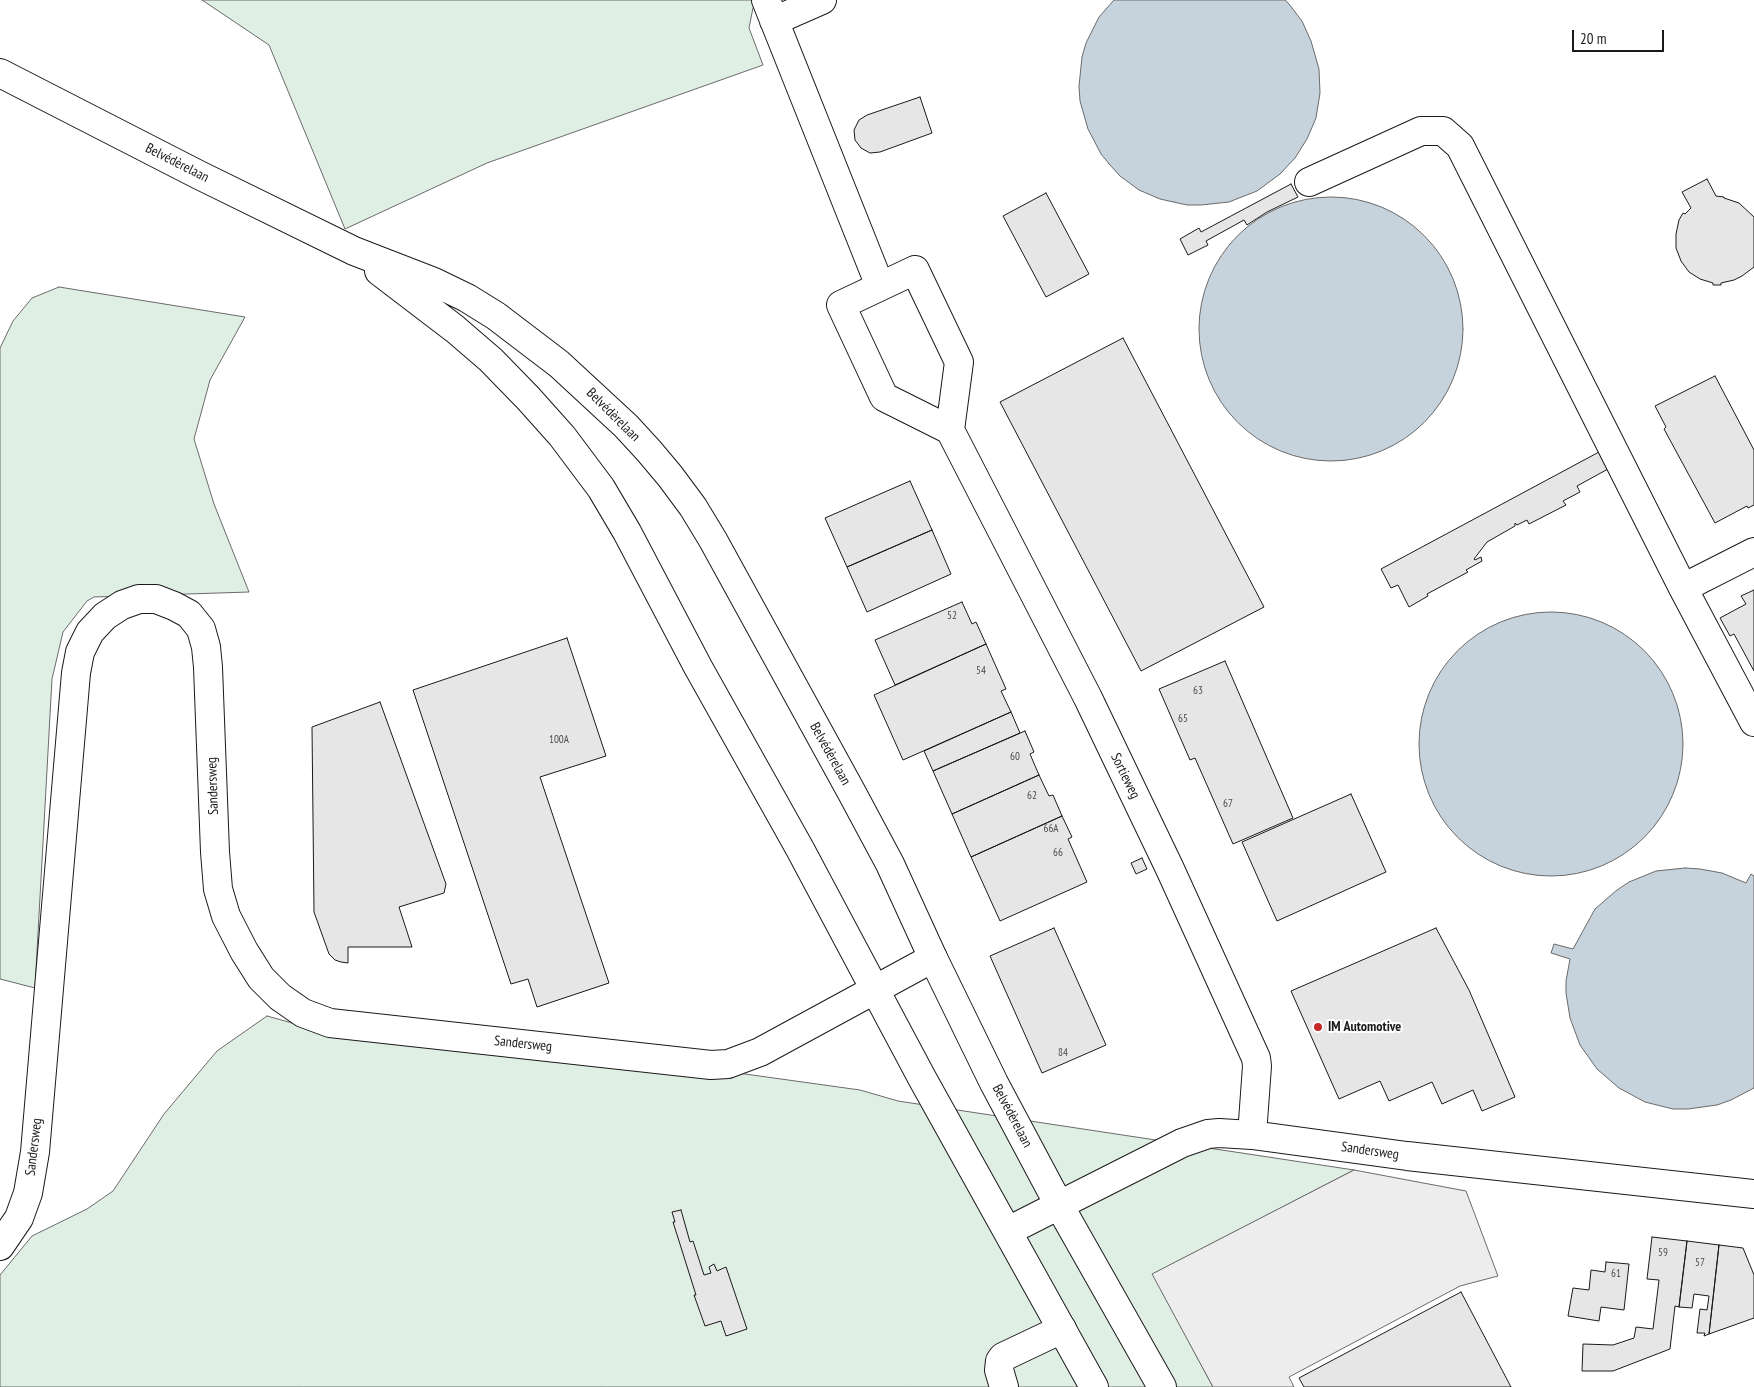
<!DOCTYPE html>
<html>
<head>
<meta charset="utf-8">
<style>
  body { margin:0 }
  #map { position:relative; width:1754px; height:1387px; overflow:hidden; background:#fff; font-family:"PT Sans Narrow",sans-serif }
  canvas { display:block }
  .scale { position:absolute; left:1572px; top:30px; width:92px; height:22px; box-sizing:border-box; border:2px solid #1a1a1a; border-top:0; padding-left:6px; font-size:15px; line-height:18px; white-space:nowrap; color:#1a1a1a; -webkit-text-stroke:4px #fff; paint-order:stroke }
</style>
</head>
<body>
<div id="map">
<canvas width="1754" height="1387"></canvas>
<div class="scale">20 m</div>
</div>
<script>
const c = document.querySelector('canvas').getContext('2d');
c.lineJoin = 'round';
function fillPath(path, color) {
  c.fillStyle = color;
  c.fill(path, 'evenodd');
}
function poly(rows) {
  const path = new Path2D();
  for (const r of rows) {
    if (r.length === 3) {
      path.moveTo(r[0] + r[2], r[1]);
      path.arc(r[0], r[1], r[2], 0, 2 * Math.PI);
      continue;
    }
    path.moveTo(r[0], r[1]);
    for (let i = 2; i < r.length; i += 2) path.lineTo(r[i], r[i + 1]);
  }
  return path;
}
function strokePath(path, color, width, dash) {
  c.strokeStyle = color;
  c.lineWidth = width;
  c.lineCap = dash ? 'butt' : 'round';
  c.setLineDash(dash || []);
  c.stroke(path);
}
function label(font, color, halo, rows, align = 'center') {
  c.font = font + ' "PT Sans Narrow",sans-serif';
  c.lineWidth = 4;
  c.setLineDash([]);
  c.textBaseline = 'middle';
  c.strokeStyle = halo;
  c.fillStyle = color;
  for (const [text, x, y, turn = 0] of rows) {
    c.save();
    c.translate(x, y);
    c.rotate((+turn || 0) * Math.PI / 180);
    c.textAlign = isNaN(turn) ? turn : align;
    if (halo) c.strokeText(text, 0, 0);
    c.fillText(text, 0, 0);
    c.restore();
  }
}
const green = poly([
  [202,0,772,0,753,8,749,28,763,65,487,163,345,229,269,45,202,0],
  [59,287,245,317,210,380,194,439,214,504,249,592,94,597,87,601,63,632,52,679,35,988,0,979,0,348,13,321,32,298,59,287],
  [267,1016,303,1026,364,1021,860,1090,898,1101,1354,1170,1153,1274,1213,1387,0,1387,0,1275,32,1236,87,1209,113,1191,164,1114,217,1051,267,1016]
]);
fillPath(green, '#e0efe3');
strokePath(green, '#6a6a6a', 1);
const parking = poly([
  [1354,1170,1466,1191,1498,1276,1460,1286,1289,1377,1294,1387,1213,1387,1152,1274,1354,1170]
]);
fillPath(parking, '#ededed');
strokePath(parking, '#6a6a6a', 1);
const water = poly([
  [1114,0,1285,0,1289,4,1302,21,1311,41,1319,69,1320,93,1316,118,1307,139,1295,158,1280,174,1257,191,1229,202,1201,205,1187,205,1160,199,1139,190,1120,176,1110,165,1101,154,1088,129,1080,101,1079,86,1082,57,1086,43,1099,17,1114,0],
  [1331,329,132],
  [1551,744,132],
  [1685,868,1700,869,1722,873,1746,883,1751,874,1754,876,1754,1088,1731,1100,1717,1105,1688,1109,1673,1109,1645,1102,1619,1088,1597,1069,1580,1045,1570,1018,1566,993,1566,981,1570,959,1551,953,1554,944,1573,949,1595,909,1617,890,1629,882,1656,871,1685,868]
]);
fillPath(water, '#c6d2dc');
strokePath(water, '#6a6a6a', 1);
const building = poly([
  [920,97,932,133,880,152,870,153,861,148,855,140,854,130,859,120,867,115,920,97],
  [1707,179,1716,196,1724,197,1724,198,1739,203,1754,217,1754,267,1742,276,1734,280,1721,283,1721,285,1713,285,1713,283,1700,279,1689,272,1681,261,1676,248,1676,234,1679,220,1683,213,1685,214,1691,208,1682,192,1707,179],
  [1291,184,1298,197,1267,212,1247,225,1244,220,1206,241,1208,245,1188,255,1180,239,1199,228,1201,232,1291,184],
  [1046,193,1089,274,1046,297,1003,216,1046,193],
  [1123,338,1264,607,1141,671,1000,402,1123,338],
  [1715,376,1754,450,1754,505,1748,508,1747,506,1715,523,1664,429,1666,427,1655,406,1715,376],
  [1599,452,1608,469,1577,486,1580,492,1563,501,1566,505,1529,524,1527,520,1517,525,1515,523,1515,526,1487,542,1474,559,1475,560,1481,557,1482,561,1466,570,1468,572,1427,594,1428,596,1409,607,1398,585,1391,588,1381,569,1599,452],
  [910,481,932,530,847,567,825,518,910,481],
  [932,530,951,574,867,612,847,567,932,530],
  [1754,590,1754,671,1734,634,1730,636,1720,618,1746,604,1741,596,1754,590],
  [962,602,972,624,976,622,986,644,895,685,875,640,962,602],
  [567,638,606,756,540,777,609,983,537,1007,528,979,511,984,413,690,567,638],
  [986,644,1006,689,1001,691,1011,712,903,760,874,695,986,644],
  [1225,661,1293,818,1233,844,1195,758,1190,760,1159,689,1225,661],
  [380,702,446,884,444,893,399,907,412,947,348,947,348,963,341,962,335,960,329,954,314,912,312,727,380,702],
  [1011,712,1020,733,933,771,924,751,1011,712],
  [1025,731,1034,752,1030,754,1039,775,952,814,933,771,1025,731],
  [1039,775,1049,796,1053,795,1062,816,971,857,952,814,1039,775],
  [1351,794,1386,872,1277,921,1242,842,1351,794],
  [1062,816,1072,837,1068,839,1087,882,1000,921,971,857,1062,816],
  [1142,858,1147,869,1136,874,1131,863,1142,858],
  [1054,928,1106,1045,1042,1073,990,956,1054,928],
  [1436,928,1469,990,1515,1097,1482,1111,1473,1090,1442,1104,1432,1082,1389,1101,1380,1081,1339,1099,1291,991,1436,928],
  [681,1210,690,1242,693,1241,704,1275,711,1273,709,1267,714,1264,717,1271,726,1267,747,1329,726,1336,721,1321,705,1326,694,1295,696,1295,673,1222,675,1222,672,1212,681,1210],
  [1652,1237,1687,1241,1679,1307,1675,1306,1670,1349,1613,1371,1582,1371,1583,1344,1613,1345,1634,1338,1636,1327,1653,1329,1659,1280,1647,1279,1652,1237],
  [1687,1241,1719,1245,1709,1334,1704,1336,1705,1333,1697,1333,1700,1309,1707,1310,1709,1296,1694,1294,1692,1308,1679,1307,1687,1241],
  [1719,1245,1743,1248,1754,1275,1754,1318,1709,1334,1719,1245],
  [1606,1262,1629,1264,1624,1310,1601,1307,1599,1321,1568,1316,1573,1288,1589,1290,1591,1270,1605,1272,1606,1262],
  [1461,1292,1511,1387,1304,1387,1299,1378,1461,1292]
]);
fillPath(building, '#e6e6e6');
strokePath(building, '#1a1a1a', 1);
const minor = poly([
  [766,0,880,286],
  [774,21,822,0],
  [1309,182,1421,131,1443,131,1460,146,1683,588,1754,722],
  [915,270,959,362,950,430,884,397,841,305,915,270],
  [950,430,1088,698,1170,869,1256,1058,1257,1066,1252,1135],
  [1683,588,1754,552],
  [1008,1231,1182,1143,1208,1134,1219,1133,1252,1135,1407,1156,1754,1194],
  [0,1246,19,1218,28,1193,35,1152,76,673,80,652,90,632,105,616,122,605,139,599,156,599,174,606,189,614,201,629,206,647,208,667,215,852,218,889,226,916,244,951,261,978,280,997,303,1013,330,1023,711,1065,728,1064,760,1052,933,958],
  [1004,1387,999,1370,1000,1361,1003,1357,1062,1329]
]);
const major = poly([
  [0,73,199,175,354,251,434,282,467,298,496,316,559,364,626,426,649,451,670,476,693,507,713,540,852,793,890,864,933,958,994,1083,1059,1205,1162,1387],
  [379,271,455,329,491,360,528,398,562,436,601,488,627,532,698,667,800,849,922,1078,1094,1387]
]);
strokePath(minor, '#1a1a1a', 30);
strokePath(major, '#1a1a1a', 30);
strokePath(minor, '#fff', 28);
strokePath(major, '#fff', 28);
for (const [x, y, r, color] of [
  [1318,1027,5,"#c62828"]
]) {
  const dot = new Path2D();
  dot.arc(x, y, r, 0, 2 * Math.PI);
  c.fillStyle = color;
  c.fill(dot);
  strokePath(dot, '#fff', 2);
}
label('11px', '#4d4d4d', null, [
  ["52",952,616],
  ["54",981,671],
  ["63",1198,691],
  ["65",1183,719],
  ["100A",559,740],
  ["60",1015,757],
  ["62",1032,796],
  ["67",1228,804],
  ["66A",1051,829],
  ["66",1058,853],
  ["84",1063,1053],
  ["59",1663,1253],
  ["57",1700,1263],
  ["61",1616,1274]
]);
label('14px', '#1a1a1a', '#fff', [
  ["Belvédèrelaan",177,163,27],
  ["Belvédèrelaan",613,415,45],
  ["Belvédèrelaan",830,754,61],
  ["Sortieweg",1125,776,64],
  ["Sandersweg",213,786,-92],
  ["Sandersweg",523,1044,6],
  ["Belvédèrelaan",1012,1116,62],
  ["Sandersweg",34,1147,-83],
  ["Sandersweg",1370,1151,8]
]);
label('bold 14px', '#1a1a1a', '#fff', [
  ["IM Automotive",1328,1027]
], 'left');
</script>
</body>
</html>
